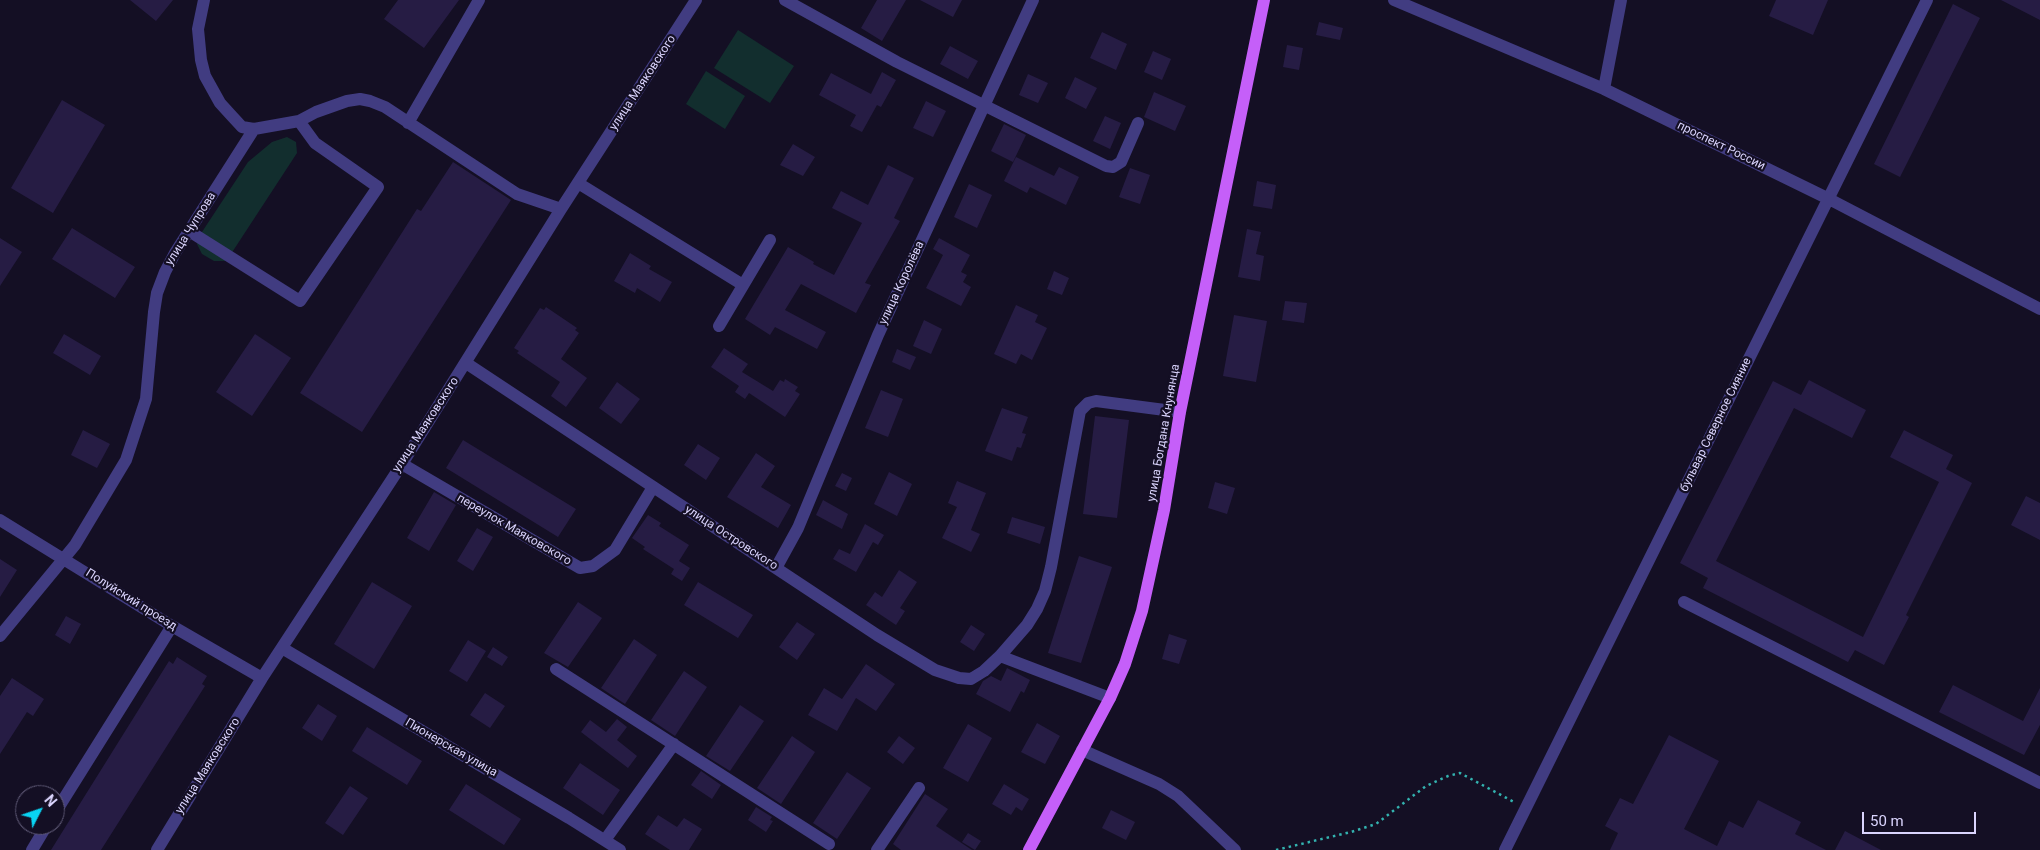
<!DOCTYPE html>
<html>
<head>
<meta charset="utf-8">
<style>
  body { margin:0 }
  #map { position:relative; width:2040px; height:850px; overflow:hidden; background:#140f24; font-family:Roboto,sans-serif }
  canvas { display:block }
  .north { position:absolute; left:15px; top:785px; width:50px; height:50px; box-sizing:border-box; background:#140f24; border:1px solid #635e7b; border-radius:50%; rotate:49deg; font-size:14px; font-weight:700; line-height:20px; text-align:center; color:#dad4fd }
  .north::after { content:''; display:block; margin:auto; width:18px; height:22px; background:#09d4f4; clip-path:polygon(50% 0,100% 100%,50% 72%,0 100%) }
  .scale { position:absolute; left:1862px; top:812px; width:114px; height:22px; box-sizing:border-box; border:2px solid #dad4fd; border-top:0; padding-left:6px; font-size:15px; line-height:18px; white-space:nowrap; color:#dad4fd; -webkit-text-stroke:4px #140f24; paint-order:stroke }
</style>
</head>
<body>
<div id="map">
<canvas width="2040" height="850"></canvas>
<div class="north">N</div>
<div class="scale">50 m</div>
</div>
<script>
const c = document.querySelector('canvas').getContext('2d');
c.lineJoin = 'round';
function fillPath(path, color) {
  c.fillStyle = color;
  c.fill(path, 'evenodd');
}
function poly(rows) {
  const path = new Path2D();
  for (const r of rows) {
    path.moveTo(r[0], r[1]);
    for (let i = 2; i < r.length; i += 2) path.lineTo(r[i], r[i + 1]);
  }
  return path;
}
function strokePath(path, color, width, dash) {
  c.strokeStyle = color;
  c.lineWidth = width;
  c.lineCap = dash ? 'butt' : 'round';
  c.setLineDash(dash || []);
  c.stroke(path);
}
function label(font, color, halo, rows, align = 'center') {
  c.font = font + ' Roboto,sans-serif';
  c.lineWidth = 4.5;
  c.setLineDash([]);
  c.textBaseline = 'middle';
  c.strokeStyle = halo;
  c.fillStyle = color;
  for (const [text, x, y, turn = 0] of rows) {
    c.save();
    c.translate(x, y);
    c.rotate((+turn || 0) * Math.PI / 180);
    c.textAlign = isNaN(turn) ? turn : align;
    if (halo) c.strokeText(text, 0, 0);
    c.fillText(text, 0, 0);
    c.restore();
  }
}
fillPath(poly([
  [738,30,794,66,770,103,714,68],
  [706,71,745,96,725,129,686,104],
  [287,137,296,142,297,153,229,257,225,261,214,261,202,254,197,244,198,238,248,162,272,142]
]), '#122e2e');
fillPath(poly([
  [130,0,173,0,156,21],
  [398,0,459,0,424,48,384,19],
  [877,0,906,0,882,41,861,28],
  [920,0,962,0,953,17],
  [1776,0,1828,0,1813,35,1769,16],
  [2001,0,2040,0,2040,20],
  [1953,4,1980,18,1900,177,1874,164],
  [1319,22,1343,28,1340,40,1316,35],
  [1102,32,1127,44,1116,70,1090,58],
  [1287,45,1303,48,1299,70,1283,67],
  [950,46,978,61,968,79,940,64],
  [1153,51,1171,59,1162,80,1144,72],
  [882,72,896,80,881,107,877,105,862,132,850,126,856,115,819,95,831,73,871,94],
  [1028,74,1048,83,1038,103,1019,95],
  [1075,77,1097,88,1086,109,1065,98],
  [1154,92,1186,106,1175,131,1144,117],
  [62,100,105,125,53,213,11,188],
  [926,101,946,111,933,137,913,128],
  [1105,116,1121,123,1110,149,1093,141],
  [1004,124,1026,135,1013,162,991,151],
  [793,144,815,157,803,176,780,165],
  [1016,157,1054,176,1059,167,1079,177,1066,205,1030,187,1027,193,1004,181],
  [453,162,511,200,362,432,300,393,417,209,421,211],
  [888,165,914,178,894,218,900,221,865,283,871,285,856,313,801,284,785,310,826,332,817,349,775,327,770,335,745,319,788,247,814,262,813,264,834,275,862,223,832,208,841,191,868,205],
  [1130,168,1150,175,1140,204,1119,197],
  [1257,181,1276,185,1272,209,1253,206],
  [969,184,992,195,977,228,954,217],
  [72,228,135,267,115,298,52,259],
  [1247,229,1261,232,1256,254,1264,256,1260,281,1238,277],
  [0,238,22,252,0,286],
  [939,238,970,255,961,272,967,275,963,282,971,287,961,306,926,288,943,255,933,249],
  [630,253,651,266,649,269,672,282,660,302,637,288,635,293,614,281],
  [1054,271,1069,278,1062,295,1047,289],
  [1285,301,1307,303,1304,323,1282,320],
  [1016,305,1038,315,1035,322,1047,328,1032,360,1021,354,1016,364,994,354],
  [546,307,577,328,575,330,579,333,561,359,587,378,566,407,551,396,560,382,517,353,519,351,514,348,540,308,544,310],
  [1234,315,1267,321,1256,382,1223,376],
  [924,320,942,329,931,354,913,346],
  [64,334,101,356,90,375,53,353],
  [255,334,291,358,252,416,216,392],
  [724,348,748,364,742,372,773,391,780,380,784,382,785,379,798,387,795,391,800,394,785,417,749,393,745,399,735,392,739,386,711,367],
  [897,349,916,357,910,370,892,362],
  [1809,380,1866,410,1852,438,1794,408,1716,561,1863,637,1939,482,1890,457,1904,430,1953,455,1946,469,1972,483,1906,615,1909,617,1884,665,1855,650,1848,662,1703,588,1708,578,1680,563,1773,381,1801,395],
  [617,382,640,399,621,424,599,408],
  [881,390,903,399,888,437,865,428],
  [1002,408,1028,417,1022,433,1026,434,1021,448,1017,447,1012,461,985,451],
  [1095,416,1129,420,1117,518,1083,514],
  [83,430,110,444,97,468,71,455],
  [463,440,576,509,558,537,446,468],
  [698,444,720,458,706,480,684,465],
  [756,453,775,466,761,487,791,505,778,528,727,497],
  [889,472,912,484,897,516,874,504],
  [842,473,852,478,846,491,835,486],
  [957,481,986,493,971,530,980,534,971,552,942,538,957,507,948,503],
  [1215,482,1235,488,1227,514,1208,508],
  [434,492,456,505,429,551,407,538],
  [2026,496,2040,503,2040,540,2011,525],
  [823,500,848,514,842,529,816,515],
  [648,515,661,523,659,526,689,545,679,561,690,568,682,581,671,574,674,569,643,549,645,547,632,538],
  [1012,517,1045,527,1040,544,1007,533],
  [865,524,884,535,878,545,873,542,856,572,833,559,839,549,850,554],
  [477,528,493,537,473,571,457,561],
  [1079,556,1112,567,1081,663,1048,653],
  [0,559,17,570,0,597],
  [899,570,917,582,900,608,905,611,896,625,866,605,875,592,882,597],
  [372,582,412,606,374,669,334,644],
  [698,582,753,615,738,638,684,605],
  [578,602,602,618,568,667,544,653],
  [66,616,81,624,70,644,55,635],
  [797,622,815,634,797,660,779,647],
  [971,625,985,634,974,651,960,642],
  [1169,634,1187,640,1179,664,1162,659],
  [634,639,657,655,625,704,601,688],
  [468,640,486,651,467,682,449,671],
  [493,647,508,657,502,666,487,657],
  [177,657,207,676,202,684,205,686,101,850,51,850,169,661,173,664],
  [866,664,895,684,876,711,856,698,837,731,808,715,824,688,842,699],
  [1007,668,1030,680,1024,693,1021,691,1010,712,976,694,983,681,991,676,1001,681],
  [684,671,707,687,675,736,651,720],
  [12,678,44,699,33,716,27,712,0,754,0,696],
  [1953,685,2023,721,2040,688,2040,725,2024,755,1939,712],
  [485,693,505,706,490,728,470,715],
  [318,704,337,716,322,741,302,728],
  [740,705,764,721,730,771,706,756],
  [617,719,627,727,617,740,637,756,628,768,581,732,590,720,606,732],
  [1037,723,1060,736,1045,764,1021,752],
  [968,724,992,738,968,782,943,768],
  [367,727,422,761,407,785,352,751],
  [1669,735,1719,761,1684,829,1717,846,1729,821,1743,828,1758,800,1801,822,1795,834,1826,850,1610,850,1618,833,1605,826,1620,798,1633,804],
  [792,736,815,752,781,804,757,788],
  [899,736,915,748,903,764,887,752],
  [580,763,620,790,603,815,563,788],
  [701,771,721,785,712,799,691,785],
  [847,772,871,788,837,839,813,823],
  [466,784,521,819,504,845,449,810],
  [1004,784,1029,799,1022,811,1016,807,1011,815,992,804],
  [350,786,368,798,343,835,325,823],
  [925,794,948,809,936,826,972,850,901,850,893,844],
  [756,807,772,817,770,820,773,821,766,832,748,820],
  [1111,810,1135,822,1126,840,1102,828],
  [658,815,677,827,684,818,702,829,689,850,670,850,645,834],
  [1845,831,1881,850,1835,850],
  [968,833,981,841,975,850,962,842]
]), '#261c44');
strokePath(poly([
  [1276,850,1351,832,1376,824,1426,786,1448,776,1460,773,1514,802]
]), '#33b2af', 2.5, [2.5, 4]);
strokePath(poly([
  [204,0,198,29,201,60,205,76,220,103,230,114,242,127,254,129],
  [785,0,897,62,1106,166,1113,167,1121,162,1138,123],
  [1394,0,1604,89,1829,199,2040,309],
  [1604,89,1621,0],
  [408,123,479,0],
  [578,183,743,285],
  [189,231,300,301,378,187,315,143,299,121],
  [719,326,770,240],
  [466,363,877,635,935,670,959,678,971,679,984,671,1000,656,1027,625,1037,609,1045,591,1051,567,1080,411,1088,403,1096,401,1180,412],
  [402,464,580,568,593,566,615,550,653,487],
  [0,520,172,626,262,678],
  [776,568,798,528,878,335,1033,0],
  [1684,602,2040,783],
  [0,636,75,545,126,460,146,399,154,312,157,293,165,272,175,253,254,129,299,121,316,112,347,101,360,99,370,101,385,107,517,194,561,209],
  [282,648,569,818,620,850],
  [1000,656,1110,698],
  [556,669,829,844],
  [1082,750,1159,784,1178,796,1235,850],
  [55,813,172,626],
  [605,840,674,744],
  [32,850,47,825],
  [157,850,262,678,402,464,561,209,696,0],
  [877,850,919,788],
  [1505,850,1927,0]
]), '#413c81', 12);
strokePath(poly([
  [1029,850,1110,698,1125,664,1142,611,1164,510,1180,412,1264,0]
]), '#c55ff9', 12);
label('12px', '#dad4fd', '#140f24', [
  ["улица Маяковского",643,83,-57],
  ["проспект России",1721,146,26],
  ["улица Чупрова",191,229,-58],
  ["улица Королёва",902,283,-65],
  ["улица Маяковского",426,425,-57],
  ["бульвар Северное Сияние",1716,425,-64],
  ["улица Богдана Кнунянца",1164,433,-80],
  ["переулок Маяковского",514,530,30],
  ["улица Островского",731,538,33],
  ["Полуйский проезд",131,600,32],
  ["Пионерская улица",451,748,30],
  ["улица Маяковского",208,766,-58]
]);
</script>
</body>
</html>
